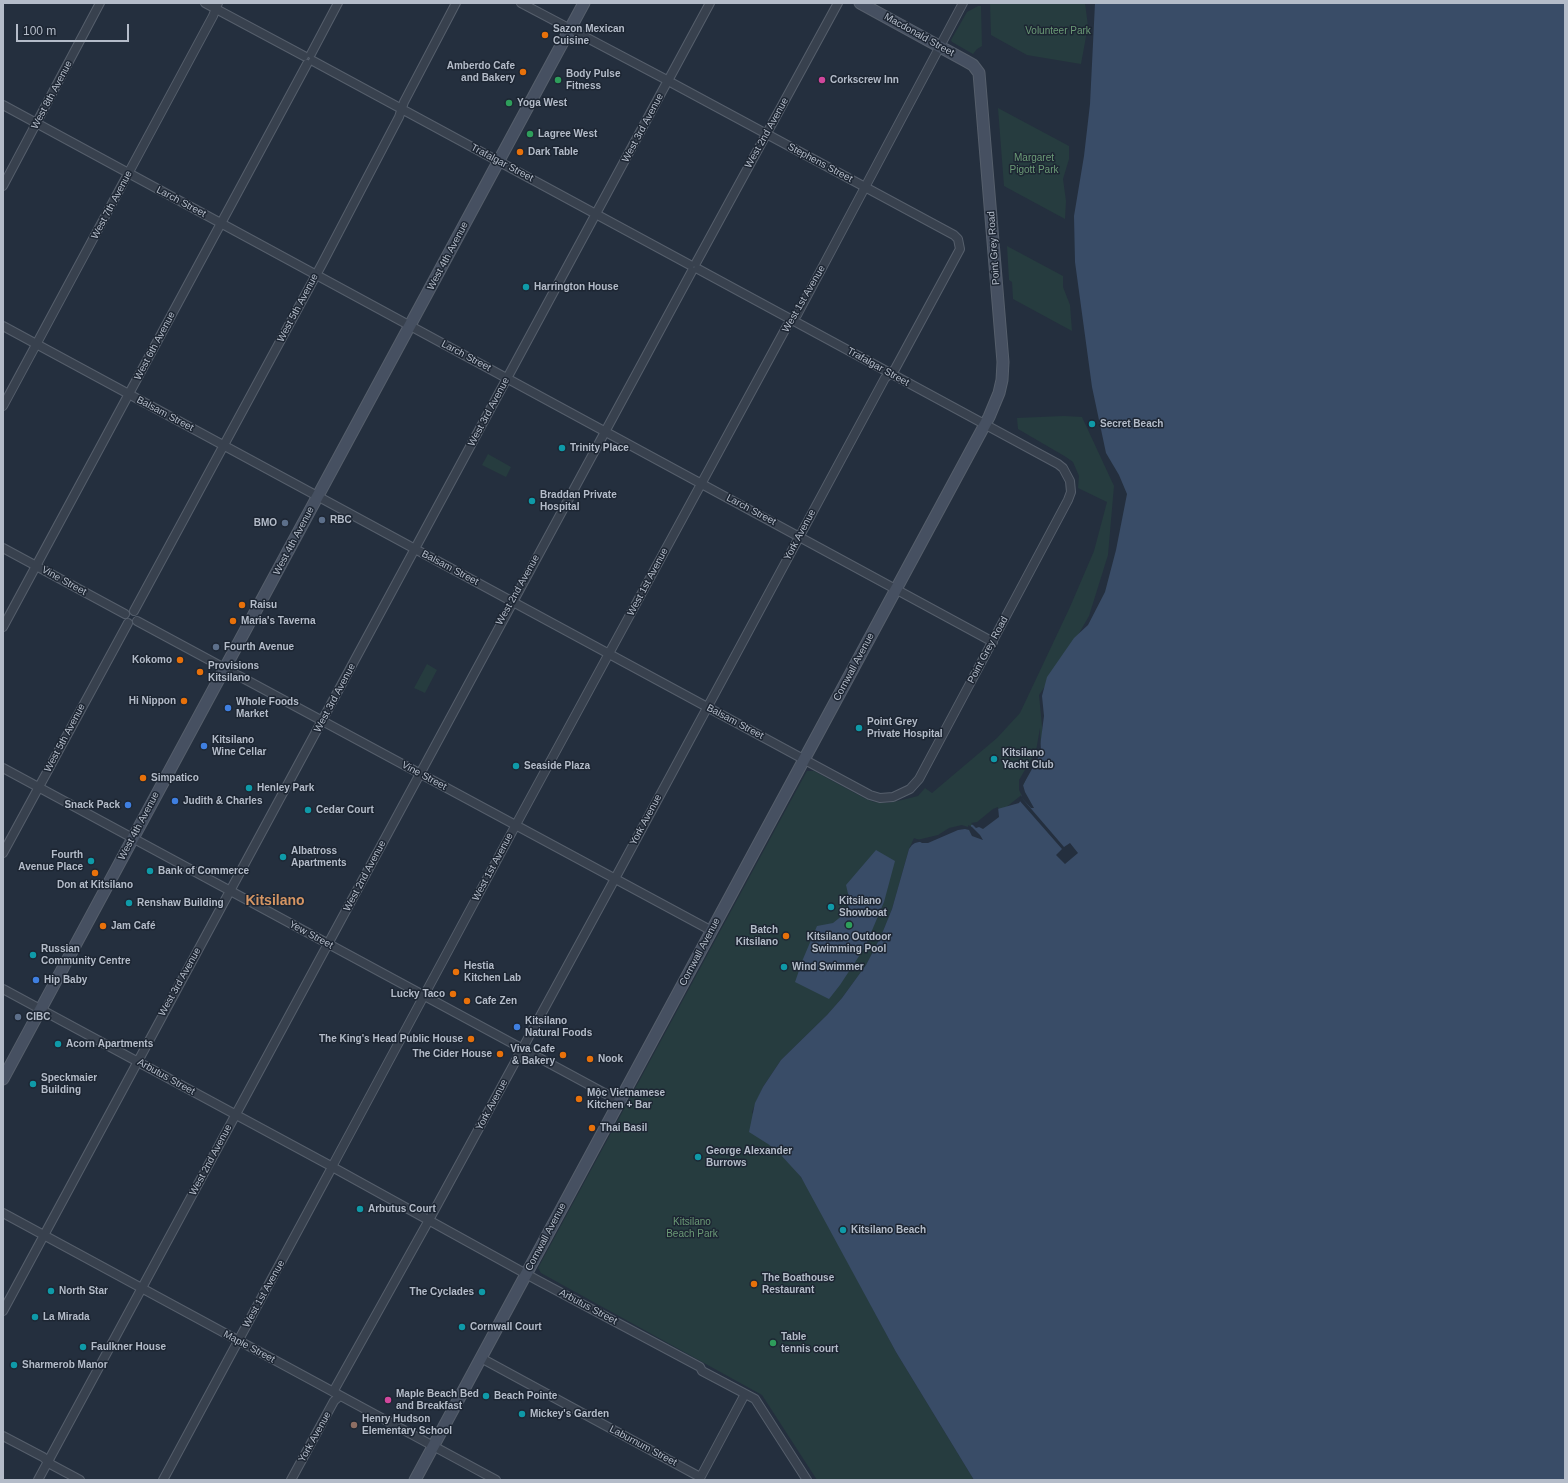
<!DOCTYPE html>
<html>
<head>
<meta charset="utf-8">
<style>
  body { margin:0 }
  #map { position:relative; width:1568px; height:1483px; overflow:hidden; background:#242f3e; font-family:Arial,sans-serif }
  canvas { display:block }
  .frame { position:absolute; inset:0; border:4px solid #b4bcc9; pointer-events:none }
  .scale { position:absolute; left:16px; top:24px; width:113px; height:18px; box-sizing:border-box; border:2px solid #b4bcc9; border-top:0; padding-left:5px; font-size:12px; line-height:14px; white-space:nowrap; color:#b4bcc9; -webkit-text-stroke:3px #1d2633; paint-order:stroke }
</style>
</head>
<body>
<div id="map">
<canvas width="1568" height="1483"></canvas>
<div class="frame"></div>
<div class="scale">100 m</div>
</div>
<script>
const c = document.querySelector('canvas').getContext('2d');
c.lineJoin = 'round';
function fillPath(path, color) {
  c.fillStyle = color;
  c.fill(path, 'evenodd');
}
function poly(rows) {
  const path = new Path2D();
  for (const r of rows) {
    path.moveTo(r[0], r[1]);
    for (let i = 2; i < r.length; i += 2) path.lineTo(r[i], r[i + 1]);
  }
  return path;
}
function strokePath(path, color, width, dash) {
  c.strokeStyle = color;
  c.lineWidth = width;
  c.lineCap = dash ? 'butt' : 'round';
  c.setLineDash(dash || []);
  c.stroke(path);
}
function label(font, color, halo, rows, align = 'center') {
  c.font = font + ' Arial,sans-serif';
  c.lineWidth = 3;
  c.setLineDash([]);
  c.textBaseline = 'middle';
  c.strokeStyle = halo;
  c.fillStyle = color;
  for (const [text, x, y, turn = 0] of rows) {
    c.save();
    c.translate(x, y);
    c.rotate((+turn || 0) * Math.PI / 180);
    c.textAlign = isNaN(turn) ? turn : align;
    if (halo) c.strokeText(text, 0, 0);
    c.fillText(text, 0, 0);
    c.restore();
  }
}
fillPath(poly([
  [990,3,1085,3,1088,26,1081,64,1027,55,991,35],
  [978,6,981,6,982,46,977,49,973,54,952,42,951,40,967,12],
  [998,108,1069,146,1069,159,1063,179,1066,201,1065,219,1004,186],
  [1007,246,1063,276,1063,287,1070,305,1072,331,1013,299,1012,282,1009,280],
  [1064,416,1082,417,1114,486,1108,555,1089,616,1063,661,1039,695,1043,736,1024,793,975,832,922,841,914,838,909,849,892,909,881,936,866,965,842,998,827,1015,781,1060,763,1087,752,1112,768,1144,792,1165,808,1187,896,1352,974,1480,817,1480,762,1395,541,1273,538,1268,777,826,807,771,814,771,864,798,874,802,888,803,902,800,918,796,925,788,932,793,997,738,1020,713,1070,607,1094,551,1107,502,1078,488,1079,476,1073,462,1066,457,1018,429,1017,418],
  [488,454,511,467,506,477,482,465],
  [427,664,437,670,425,693,414,688]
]), '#263c3f');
fillPath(poly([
  [1095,3,1565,3,1565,1480,974,1480,896,1352,801,1177,780,1154,768,1144,749,1132,755,1103,763,1087,781,1060,827,1015,842,998,866,965,881,936,892,909,909,849,912,845,915,843,939,837,950,830,971,828,971,825,978,824,994,810,1019,803,1022,798,1021,790,1038,752,1041,739,1044,716,1042,696,1047,677,1074,638,1088,625,1105,592,1116,550,1127,494,1119,475,1106,453,1092,387,1075,262,1074,216,1084,156,1090,104],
  [876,850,895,861,884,902,865,947,840,985,829,999,795,982,803,959,817,926,833,923,843,915,848,907,849,898,846,885]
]), '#394c67');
fillPath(poly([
  [1040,728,1041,753,1023,785,1025,792,1034,808,1031,808,1021,797,1064,847,1070,843,1078,853,1065,864,1056,855,1062,849,1019,800,1021,797,1022,796,1019,790,1019,780,1036,751],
  [998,807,999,817,983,829,979,827,976,828,971,823,977,822,993,809],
  [962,825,968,827,968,825,972,827,980,835,983,840,972,836,969,830,965,829,958,830,928,843,922,843,917,840,938,835,949,828]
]), '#242f3e');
const minor = poly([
  [205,3,304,56],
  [521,3,665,79],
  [311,54,338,3],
  [313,61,690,265],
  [670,77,710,3],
  [3,105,993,642],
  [3,186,100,3],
  [696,263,838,3],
  [3,326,818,767,870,795,880,798,893,797,910,789,919,779,1068,500,1071,492,1070,481,1063,468,1058,464,698,269],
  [3,406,213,16,218,3],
  [3,548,125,614],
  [134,611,322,264,399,117,404,102,456,3],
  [137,621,712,931],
  [3,627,307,64],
  [3,768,619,1101],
  [3,853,128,623],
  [3,989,329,1165],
  [334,1163,519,819,787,326,797,315,963,3],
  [336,1169,537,1280,700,1367,702,1371,755,1399,807,1480],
  [3,1213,496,1480],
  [3,1311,666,84],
  [481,1358,700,1477],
  [333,1392,429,1220,611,886,885,378,895,369,960,249,958,239,954,235,672,83],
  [3,1436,43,1457,52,1465,80,1480],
  [38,1480,692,271],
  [163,1480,330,1171],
  [291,1480,334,1401,340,1396],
  [699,1480,745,1394]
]);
const secondary = poly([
  [3,1079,584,3],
  [415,1480,989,417,999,393,1002,380,1003,362,979,73,973,65,966,61,860,3]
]);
strokePath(minor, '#565f6c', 10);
strokePath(secondary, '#565f6c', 13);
strokePath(minor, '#38414e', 8);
strokePath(secondary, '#465061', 11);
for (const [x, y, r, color] of [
  [545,35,4,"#e8710a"],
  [523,72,4,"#e8710a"],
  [558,80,4,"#2e9e5b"],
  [822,80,4,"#d1479c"],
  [509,103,4,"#2e9e5b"],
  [530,134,4,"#2e9e5b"],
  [520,152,4,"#e8710a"],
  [526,287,4,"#0f9aa8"],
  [1092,424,4,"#0f9aa8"],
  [562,448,4,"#0f9aa8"],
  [532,501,4,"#0f9aa8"],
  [322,520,4,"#5c6f8a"],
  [285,523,4,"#5c6f8a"],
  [242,605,4,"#e8710a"],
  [233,621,4,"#e8710a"],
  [216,647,4,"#5c6f8a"],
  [180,660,4,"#e8710a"],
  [200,672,4,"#e8710a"],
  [184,701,4,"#e8710a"],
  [228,708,4,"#3f7fe0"],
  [859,728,4,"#0f9aa8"],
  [204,746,4,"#3f7fe0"],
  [994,759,4,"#0f9aa8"],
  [516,766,4,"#0f9aa8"],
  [143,778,4,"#e8710a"],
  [249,788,4,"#0f9aa8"],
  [175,801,4,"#3f7fe0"],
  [128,805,4,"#3f7fe0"],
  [308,810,4,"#0f9aa8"],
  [283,857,4,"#0f9aa8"],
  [91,861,4,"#0f9aa8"],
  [150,871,4,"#0f9aa8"],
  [95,873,4,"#e8710a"],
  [129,903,4,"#0f9aa8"],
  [831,907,4,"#0f9aa8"],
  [849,925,4,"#2e9e5b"],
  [103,926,4,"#e8710a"],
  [786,936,4,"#e8710a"],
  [33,955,4,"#0f9aa8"],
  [784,967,4,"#0f9aa8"],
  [456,972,4,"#e8710a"],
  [36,980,4,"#3f7fe0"],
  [453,994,4,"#e8710a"],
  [467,1001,4,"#e8710a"],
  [18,1017,4,"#5c6f8a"],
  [517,1027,4,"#3f7fe0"],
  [471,1039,4,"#e8710a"],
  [58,1044,4,"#0f9aa8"],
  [500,1054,4,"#e8710a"],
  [563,1055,4,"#e8710a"],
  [590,1059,4,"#e8710a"],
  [33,1084,4,"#0f9aa8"],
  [579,1099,4,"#e8710a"],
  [592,1128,4,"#e8710a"],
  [698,1157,4,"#0f9aa8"],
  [360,1209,4,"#0f9aa8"],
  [843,1230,4,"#0f9aa8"],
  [754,1284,4,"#e8710a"],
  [51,1291,4,"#0f9aa8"],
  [482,1292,4,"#0f9aa8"],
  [35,1317,4,"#0f9aa8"],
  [462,1327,4,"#0f9aa8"],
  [773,1343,4,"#2e9e5b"],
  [83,1347,4,"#0f9aa8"],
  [14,1365,4,"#0f9aa8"],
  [486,1396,4,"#0f9aa8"],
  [388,1400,4,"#d1479c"],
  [522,1414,4,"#0f9aa8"],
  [354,1425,4,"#8d6e63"]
]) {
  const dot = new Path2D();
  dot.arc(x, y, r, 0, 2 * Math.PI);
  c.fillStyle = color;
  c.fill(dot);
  strokePath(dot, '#1d2633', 1.5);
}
label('bold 10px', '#b4bcc9', '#1d2633', [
  ["Sazon Mexican",553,29],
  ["Cuisine",553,41],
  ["Amberdo Cafe",515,66,"right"],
  ["and Bakery",515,78,"right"],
  ["Body Pulse",566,74],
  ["Fitness",566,86],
  ["Corkscrew Inn",830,80],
  ["Yoga West",517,103],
  ["Lagree West",538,134],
  ["Dark Table",528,152],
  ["Harrington House",534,287],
  ["Secret Beach",1100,424],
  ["Trinity Place",570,448],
  ["Braddan Private",540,495],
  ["Hospital",540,507],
  ["RBC",330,520],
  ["BMO",277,523,"right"],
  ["Raisu",250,605],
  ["Maria's Taverna",241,621],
  ["Fourth Avenue",224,647],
  ["Kokomo",172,660,"right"],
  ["Provisions",208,666],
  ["Kitsilano",208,678],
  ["Hi Nippon",176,701,"right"],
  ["Whole Foods",236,702],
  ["Market",236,714],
  ["Point Grey",867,722],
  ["Private Hospital",867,734],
  ["Kitsilano",212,740],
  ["Wine Cellar",212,752],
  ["Kitsilano",1002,753],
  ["Yacht Club",1002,765],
  ["Seaside Plaza",524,766],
  ["Simpatico",151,778],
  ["Henley Park",257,788],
  ["Judith & Charles",183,801],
  ["Snack Pack",120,805,"right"],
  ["Cedar Court",316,810],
  ["Albatross",291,851],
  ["Apartments",291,863],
  ["Fourth",83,855,"right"],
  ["Avenue Place",83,867,"right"],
  ["Bank of Commerce",158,871],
  ["Don at Kitsilano",95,885,"center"],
  ["Kitsilano",839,901],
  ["Showboat",839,913],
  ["Renshaw Building",137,903],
  ["Jam Café",111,926],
  ["Batch",778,930,"right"],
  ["Kitsilano",778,942,"right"],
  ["Kitsilano Outdoor",849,937,"center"],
  ["Swimming Pool",849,949,"center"],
  ["Russian",41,949],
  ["Community Centre",41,961],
  ["Hestia",464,966],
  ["Kitchen Lab",464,978],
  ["Wind Swimmer",792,967],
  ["Hip Baby",44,980],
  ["Lucky Taco",445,994,"right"],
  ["Cafe Zen",475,1001],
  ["CIBC",26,1017],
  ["Kitsilano",525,1021],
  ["Natural Foods",525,1033],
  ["The King's Head Public House",463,1039,"right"],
  ["Acorn Apartments",66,1044],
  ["Viva Cafe",555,1049,"right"],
  ["& Bakery",555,1061,"right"],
  ["The Cider House",492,1054,"right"],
  ["Nook",598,1059],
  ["Speckmaier",41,1078],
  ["Building",41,1090],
  ["Mộc Vietnamese",587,1093],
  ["Kitchen + Bar",587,1105],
  ["Thai Basil",600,1128],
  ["George Alexander",706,1151],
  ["Burrows",706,1163],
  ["Arbutus Court",368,1209],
  ["Kitsilano Beach",851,1230],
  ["The Boathouse",762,1278],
  ["Restaurant",762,1290],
  ["North Star",59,1291],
  ["The Cyclades",474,1292,"right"],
  ["La Mirada",43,1317],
  ["Cornwall Court",470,1327],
  ["Table",781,1337],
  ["tennis court",781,1349],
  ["Faulkner House",91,1347],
  ["Sharmerob Manor",22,1365],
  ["Maple Beach Bed",396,1394],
  ["and Breakfast",396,1406],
  ["Beach Pointe",494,1396],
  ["Mickey's Garden",530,1414],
  ["Henry Hudson",362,1419],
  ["Elementary School",362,1431]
], 'left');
label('10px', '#6b9a76', '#1d2633', [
  ["Volunteer Park",1058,31],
  ["Margaret",1034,158],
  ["Pigott Park",1034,170],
  ["Kitsilano",692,1222],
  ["Beach Park",692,1234]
]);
label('10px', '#b4bcc9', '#1d2633', [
  ["Macdonald Street",919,35,29],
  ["West 8th Avenue",52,95,-62],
  ["West 3rd Avenue",643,128,-62],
  ["West 2nd Avenue",767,133,-61],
  ["Trafalgar Street",502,163,28],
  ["Stephens Street",820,163,28],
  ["Larch Street",181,202,28],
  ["West 7th Avenue",112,205,-62],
  ["Point Grey Road",994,248,-94],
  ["West 4th Avenue",448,256,-62],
  ["West 1st Avenue",804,299,-60],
  ["West 5th Avenue",298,308,-62],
  ["West 6th Avenue",155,346,-62],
  ["Larch Street",466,356,28],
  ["Trafalgar Street",878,367,29],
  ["West 3rd Avenue",489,412,-62],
  ["Balsam Street",165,414,28],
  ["Larch Street",751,510,28],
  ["York Avenue",800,535,-62],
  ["West 4th Avenue",294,541,-62],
  ["Balsam Street",450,568,28],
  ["Vine Street",64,581,29],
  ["West 1st Avenue",648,582,-62],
  ["West 2nd Avenue",518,590,-61],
  ["Point Grey Road",988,650,-62],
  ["Cornwall Avenue",854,667,-62],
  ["West 3rd Avenue",335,698,-62],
  ["Balsam Street",735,722,28],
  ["West 5th Avenue",65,738,-62],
  ["Vine Street",424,776,28],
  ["York Avenue",646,820,-62],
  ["West 4th Avenue",139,826,-62],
  ["West 1st Avenue",493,867,-62],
  ["West 2nd Avenue",365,876,-62],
  ["Yew Street",311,935,28],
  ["Cornwall Avenue",700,952,-62],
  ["West 3rd Avenue",180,982,-61],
  ["Arbutus Street",166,1077,29],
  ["York Avenue",492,1105,-62],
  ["West 2nd Avenue",211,1160,-62],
  ["Cornwall Avenue",546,1237,-62],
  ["West 1st Avenue",264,1294,-61],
  ["Arbutus Street",588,1307,28],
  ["Maple Street",249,1347,28],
  ["York Avenue",315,1437,-61],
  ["Laburnum Street",643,1446,28]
]);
label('bold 14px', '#d59563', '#1d2633', [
  ["Kitsilano",275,901]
]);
</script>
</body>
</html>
